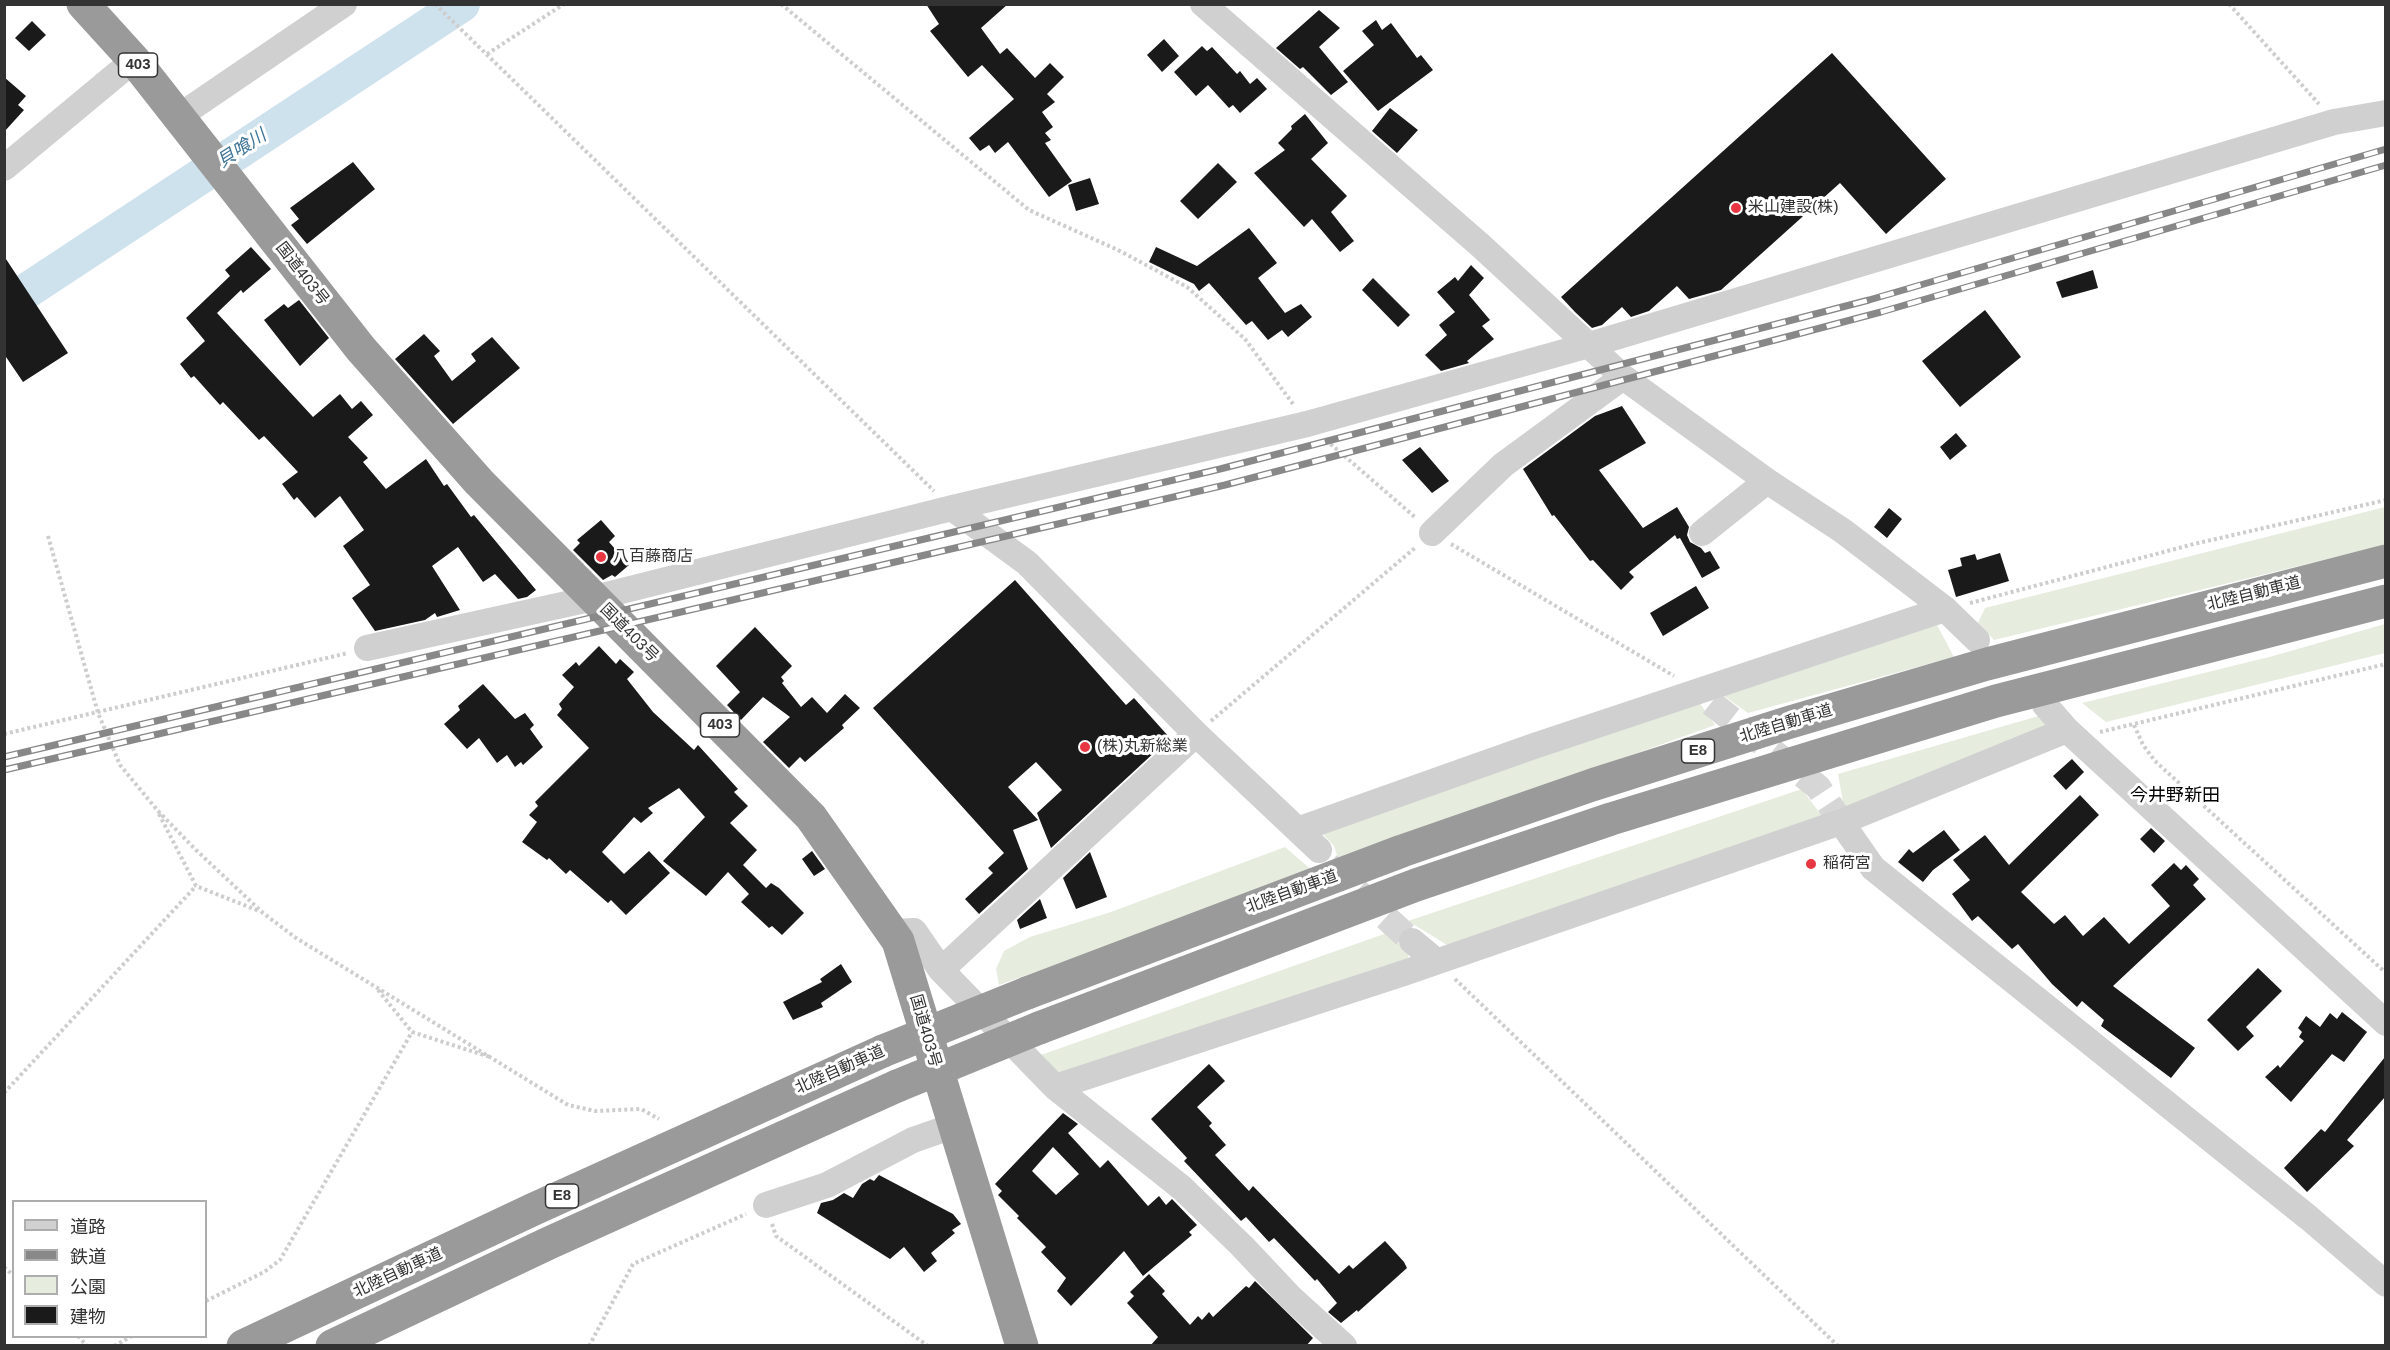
<!DOCTYPE html>
<html>
<head>
<meta charset="utf-8">
<style>
  body { margin:0 }
  #map { position:relative; width:2390px; height:1350px; overflow:hidden; background:#fff; font-family:Arial,"Noto Sans JP",sans-serif }
  canvas { display:block }
  .frame { position:absolute; inset:0; border:6px solid #333; pointer-events:none }
  .legend { position:absolute; left:12px; top:1200px; width:195px; height:138px; box-sizing:border-box; background:#fff; border:2px solid #adadad; margin:0; padding:8px 10px; list-style:none; font-size:18px; color:#333 }
  .legend li { display:flex; align-items:center; gap:12px; height:30px }
  .legend b { width:30px; border:2px solid #adadad }
</style>
</head>
<body>
<div id="map">
<canvas width="2390" height="1350"></canvas>
<div class="frame"></div>
<ul class="legend">
<li><b style="height:8px;background:#d0d0d0"></b>道路</li>
<li><b style="height:8px;background:#888"></b>鉄道</li>
<li><b style="height:16px;background:#e6ecde"></b>公園</li>
<li><b style="height:16px;background:#1a1a1a"></b>建物</li>
</ul>
</div>
<script>
const c = document.querySelector('canvas').getContext('2d');
c.lineJoin = 'round';
function fillPath(path, color) {
  c.fillStyle = color;
  c.fill(path, 'evenodd');
}
function poly(rows) {
  const path = new Path2D();
  for (const r of rows) {
    path.moveTo(r[0], r[1]);
    for (let i = 2; i < r.length; i += 2) path.lineTo(r[i], r[i + 1]);
  }
  return path;
}
function strokePath(path, color, width, dash) {
  c.strokeStyle = color;
  c.lineWidth = width;
  c.lineCap = dash ? 'butt' : 'round';
  c.setLineDash(dash || []);
  c.stroke(path);
}
function label(font, color, halo, rows, align = 'center') {
  c.font = font + ' Arial,"Noto Sans JP",sans-serif';
  c.lineWidth = 6;
  c.setLineDash([]);
  c.textBaseline = 'middle';
  c.strokeStyle = halo;
  c.fillStyle = color;
  for (const [text, x, y, turn = 0] of rows) {
    c.save();
    c.translate(x, y);
    c.rotate((+turn || 0) * Math.PI / 180);
    c.textAlign = isNaN(turn) ? turn : align;
    if (halo) c.strokeText(text, 0, 0);
    c.fillText(text, 0, 0);
    c.restore();
  }
}
fillPath(poly([
  [2385,507,2385,545,1994,640,1978,623,1985,608],
  [1936,623,1954,657,1748,713,1721,694],
  [2385,624,2385,653,2106,722,2082,703,2273,656],
  [1699,702,1715,725,1339,861,1334,846,1321,832],
  [2042,715,2048,735,1844,808,1838,774],
  [1802,789,1824,819,1447,945,1408,921],
  [1285,847,1314,872,999,985,996,969,1004,951,1030,937,1111,912],
  [1387,933,1409,952,1407,963,1057,1074,1038,1056]
]), '#e6ecde');
strokePath(poly([
  [22,294,462,4]
]), '#cee2ee', 36);
fillPath(poly([
  [926,4,1008,4,981,28,1000,54,1007,48,1035,78,1050,63,1064,77,1047,94,1055,102,1042,112,1053,127,1045,133,1051,140,1045,143,1072,181,1049,197,1008,142,995,153,989,145,980,151,969,138,1014,99,982,65,968,77,930,31,939,24],
  [1319,10,1340,28,1319,47,1348,82,1331,95,1303,67,1300,69,1276,48],
  [1376,20,1382,30,1391,23,1417,58,1421,55,1433,70,1378,111,1343,71,1374,45,1362,31],
  [32,21,46,35,29,51,15,38],
  [1164,39,1179,56,1162,72,1147,55],
  [1202,46,1207,51,1212,47,1237,74,1240,71,1250,84,1257,78,1267,89,1240,113,1233,105,1229,108,1208,85,1196,96,1174,72],
  [1832,53,1946,179,1886,234,1840,183,1721,290,1689,299,1677,286,1649,311,1631,317,1622,307,1602,325,1592,328,1575,312,1561,297],
  [4,77,26,96,18,105,24,110,4,132],
  [1390,108,1418,130,1397,153,1372,131],
  [1305,114,1328,143,1311,159,1347,196,1331,212,1354,241,1340,252,1312,219,1304,227,1254,173,1285,150,1278,143,1292,129,1291,126],
  [353,162,375,189,307,244,291,225,299,219,290,208],
  [1218,163,1237,182,1198,219,1180,201],
  [1090,178,1099,204,1076,211,1068,185],
  [1249,228,1277,263,1258,278,1285,313,1301,304,1312,317,1288,337,1282,330,1268,340,1252,321,1246,325,1209,283,1199,291,1194,284,1149,262,1156,247,1197,266],
  [251,247,271,269,243,293,241,290,217,313,313,417,340,394,352,409,361,401,373,415,348,437,368,458,363,462,386,489,426,459,444,486,447,484,471,517,474,515,536,590,527,597,518,599,495,574,483,582,458,547,432,566,460,610,437,617,435,613,425,620,375,631,352,598,370,585,343,546,364,530,340,496,315,518,297,497,294,500,282,484,298,472,264,436,259,440,223,402,220,405,194,376,191,378,180,364,205,341,186,318,230,276,225,270],
  [4,256,68,353,23,382,4,354],
  [1471,265,1484,278,1469,295,1490,320,1482,326,1494,339,1467,361,1469,363,1441,371,1425,355,1447,335,1439,325,1455,312,1437,292,1455,277,1458,281],
  [2093,270,2098,288,2062,298,2056,282],
  [1373,278,1410,315,1398,327,1362,290],
  [299,300,329,338,300,366,264,320,284,304,288,308],
  [1985,310,2021,357,1960,407,1922,361],
  [424,334,440,351,434,356,452,381,476,361,471,354,492,337,520,368,453,424,395,359],
  [1622,406,1646,443,1599,470,1643,528,1677,507,1689,527,1687,535,1690,542,1701,548,1705,553,1710,551,1720,568,1702,578,1680,538,1677,539,1675,535,1629,572,1634,577,1621,590,1593,560,1590,561,1554,515,1552,516,1523,469,1595,416],
  [1956,433,1967,446,1950,460,1940,447],
  [1420,447,1449,481,1432,493,1402,460],
  [1889,508,1902,519,1887,538,1874,527],
  [601,520,615,536,609,542,629,565,615,577,612,575,603,580,573,550,580,543,577,540],
  [2000,553,2009,581,1956,597,1948,570,1962,566,1960,558,1975,554,1977,560],
  [1015,580,1126,705,1134,698,1170,738,1051,848,1037,813,1062,790,1036,762,1008,787,1038,820,1013,830,1028,869,979,914,965,899,993,873,988,868,1004,853,873,708],
  [1696,586,1709,608,1663,636,1650,613],
  [755,627,792,666,781,677,784,681,782,683,801,707,812,697,827,713,845,694,860,708,842,725,844,728,805,762,800,757,789,768,763,742,790,717,763,697,741,720,727,705,740,692,716,666],
  [599,646,616,664,620,659,634,672,627,679,653,712,694,750,698,745,738,789,734,792,748,806,730,823,757,850,743,865,766,888,771,883,779,888,804,913,782,935,772,926,769,928,741,902,749,894,728,872,706,896,663,861,705,817,679,788,648,808,653,813,641,823,634,817,602,852,624,874,649,851,670,873,626,915,611,900,608,903,570,870,566,874,549,858,547,860,522,842,537,822,529,815,538,806,535,802,589,748,557,715,562,709,559,704,574,687,562,675,576,662,579,666],
  [483,684,515,719,525,713,534,725,530,729,543,747,523,765,521,762,515,767,507,755,497,763,479,738,467,749,444,724,460,710,458,706],
  [2072,759,2084,772,2066,790,2053,776],
  [2080,795,2099,815,2021,892,2054,924,2065,915,2083,936,2104,917,2129,944,2170,906,2151,885,2174,863,2181,870,2186,865,2199,879,2193,885,2206,899,2113,986,2195,1048,2171,1078,2101,1026,2104,1020,2082,1001,2077,1007,2052,984,2018,944,2012,949,1978,916,1972,921,1952,894,1970,880,1953,860,1985,835,2009,865],
  [2151,828,2165,841,2154,853,2140,839],
  [1944,830,1960,850,1933,870,1923,882,1898,862,1909,849,1913,853],
  [812,851,825,869,814,876,802,859],
  [1090,852,1107,897,1076,909,1063,878],
  [1040,899,1047,918,1020,929,1017,920],
  [841,964,852,982,821,1003,823,1007,793,1020,783,1002,822,982,820,979],
  [2258,968,2282,991,2246,1027,2254,1036,2238,1051,2207,1020],
  [2342,1012,2367,1032,2344,1062,2332,1054,2291,1102,2265,1077,2278,1065,2280,1068,2304,1041,2299,1037,2302,1032,2298,1028,2306,1016,2320,1027,2330,1013,2337,1019],
  [2385,1057,2385,1097,2347,1140,2354,1146,2307,1192,2284,1168,2321,1129,2325,1132],
  [1209,1064,1225,1081,1197,1107,1212,1123,1209,1126,1226,1145,1215,1155,1249,1191,1253,1186,1339,1274,1349,1265,1353,1269,1385,1241,1404,1262,1407,1268,1358,1312,1357,1310,1341,1323,1328,1312,1337,1303,1317,1279,1315,1281,1274,1238,1269,1242,1246,1217,1241,1221,1184,1161,1187,1158,1151,1119],
  [1063,1113,1078,1124,1068,1133,1100,1168,1108,1160,1148,1206,1159,1196,1166,1205,1172,1199,1197,1225,1189,1232,1192,1235,1143,1276,1124,1251,1071,1306,1057,1291,1066,1278,1041,1252,1046,1247,1017,1218,1019,1216,998,1195,1002,1191,995,1184],
  [1053,1147,1079,1174,1056,1195,1032,1171],
  [879,1175,953,1214,961,1224,952,1230,955,1233,931,1253,937,1261,924,1272,904,1247,890,1259,817,1213,821,1203,833,1200,844,1193,853,1198,862,1184,870,1179,874,1181],
  [1149,1274,1165,1291,1162,1294,1190,1325,1198,1316,1202,1320,1209,1312,1213,1317,1246,1286,1249,1288,1255,1281,1313,1338,1306,1346,1150,1346,1158,1337,1127,1303,1134,1296,1130,1292]
]), '#1a1a1a');
strokePath(poly([
  [1711,703,1818,787,1841,822],
  [1328,865,1412,941]
]), '#d6d6d6', 26, [26, 13]);
strokePath(poly([
  [435,4,934,491],
  [781,4,1029,210,1118,250,1187,287,1245,339,1293,404],
  [2229,4,2319,104],
  [487,54,564,4],
  [1326,440,1416,518],
  [48,536,98,713,120,765,158,811,196,850,263,913,296,938,568,1105,595,1111,641,1109,659,1119],
  [1451,544,1674,676],
  [1970,603,2194,544,2386,500],
  [1211,721,1416,547],
  [2134,725,2143,745,2155,761,2386,973],
  [2100,732,2386,664],
  [4,734,348,653],
  [159,814,196,886,259,911],
  [1455,979,1838,1346],
  [378,990,412,1032,490,1057],
  [4,1093,196,886],
  [772,1224,776,1236,928,1346],
  [4,1267,14,1276],
  [206,1301,264,1272,280,1260,412,1032],
  [78,1336,87,1346],
  [114,1346,132,1336],
  [589,1346,633,1264,746,1214]
]), '#cdcdcd', 4, [3, 3]);
strokePath(poly([
  [1203,4,1480,245,1623,377,1767,481,1843,531,1945,609,1977,640],
  [178,117,344,4],
  [4,168,134,60],
  [952,508,1027,563,1196,734,1319,850],
  [1432,533,1503,465,1623,377],
  [1702,533,1767,481],
  [367,648,594,598,952,508,1307,424,1589,345,2334,122,2386,113],
  [2045,705,2067,730,2386,1023],
  [1841,822,1873,868,2309,1218,2386,1284],
  [1300,829,1534,746,1945,609],
  [892,932,914,931,941,970,1055,1087,1182,1188,1242,1246,1291,1298,1344,1346],
  [1412,941,1436,961],
  [941,970,1196,734],
  [1055,1087,1404,973,1841,822,2067,730],
  [766,1205,827,1185,913,1140,953,1126]
]), '#d0d0d0', 26);
strokePath(poly([
  [83,4,134,60,361,349,479,482,811,817,898,941,1022,1346],
  [1027,993,1402,851,1592,785,1787,723,1987,664,2386,561],
  [1039,1028,1416,885,1611,819,1996,701,2386,601],
  [243,1346,534,1209,883,1051],
  [332,1346,549,1243,897,1086]
]), '#9a9a9a', 33);
const rail = poly([
  [4,757,1220,469,1869,300,2386,149],
  [4,770,1225,485,1881,312,2386,165]
]);
strokePath(rail, '#888', 7);
strokePath(rail, '#fff', 4.5, [14]);
strokePath(poly([
  [883,1051,1027,993],
  [897,1086,1039,1028]
]), '#9a9a9a', 33);
for (const [x, y, r, color] of [
  [1736,208,6,"#e83642"],
  [601,557,6,"#e83642"],
  [1085,747,6,"#e83642"],
  [1811,864,6,"#e83642"]
]) {
  const dot = new Path2D();
  dot.arc(x, y, r, 0, 2 * Math.PI);
  c.fillStyle = color;
  c.fill(dot);
  strokePath(dot, '#fff', 2);
}
for (const [x, y, w] of [
  [138,65,39],
  [720,725,39],
  [1698,751,33],
  [562,1196,33]
]) {
  const box = new Path2D();
  box.roundRect(x - w / 2, y - 12, w, 24, 4.5);
  c.fillStyle = '#fff';
  c.fill(box);
  strokePath(box, '#333', 1.5);
}
label('bold 15px', '#333', null, [
  ["403",138,65],
  ["403",720,725],
  ["E8",1698,751],
  ["E8",562,1196]
]);
label('16px', '#333', '#fff', [
  ["米山建設(株)",1748,208],
  ["八百藤商店",613,557],
  ["(株)丸新総業",1097,747],
  ["稲荷宮",1823,864]
], 'left');
label('16px', '#333', '#fff', [
  ["国道403号",302,274,52],
  ["北陸自動車道",2254,594,-14],
  ["国道403号",629,633,45],
  ["北陸自動車道",1786,724,-17],
  ["北陸自動車道",1292,892,-20],
  ["国道403号",925,1031,74],
  ["北陸自動車道",840,1070,-24],
  ["北陸自動車道",398,1273,-25]
]);
label('italic 18px', '#3e7498', '#fff', [
  ["貝喰川",242,149,-33]
]);
label('18px', '#000', '#fff', [
  ["今井野新田",2175,796]
]);
</script>
</body>
</html>
